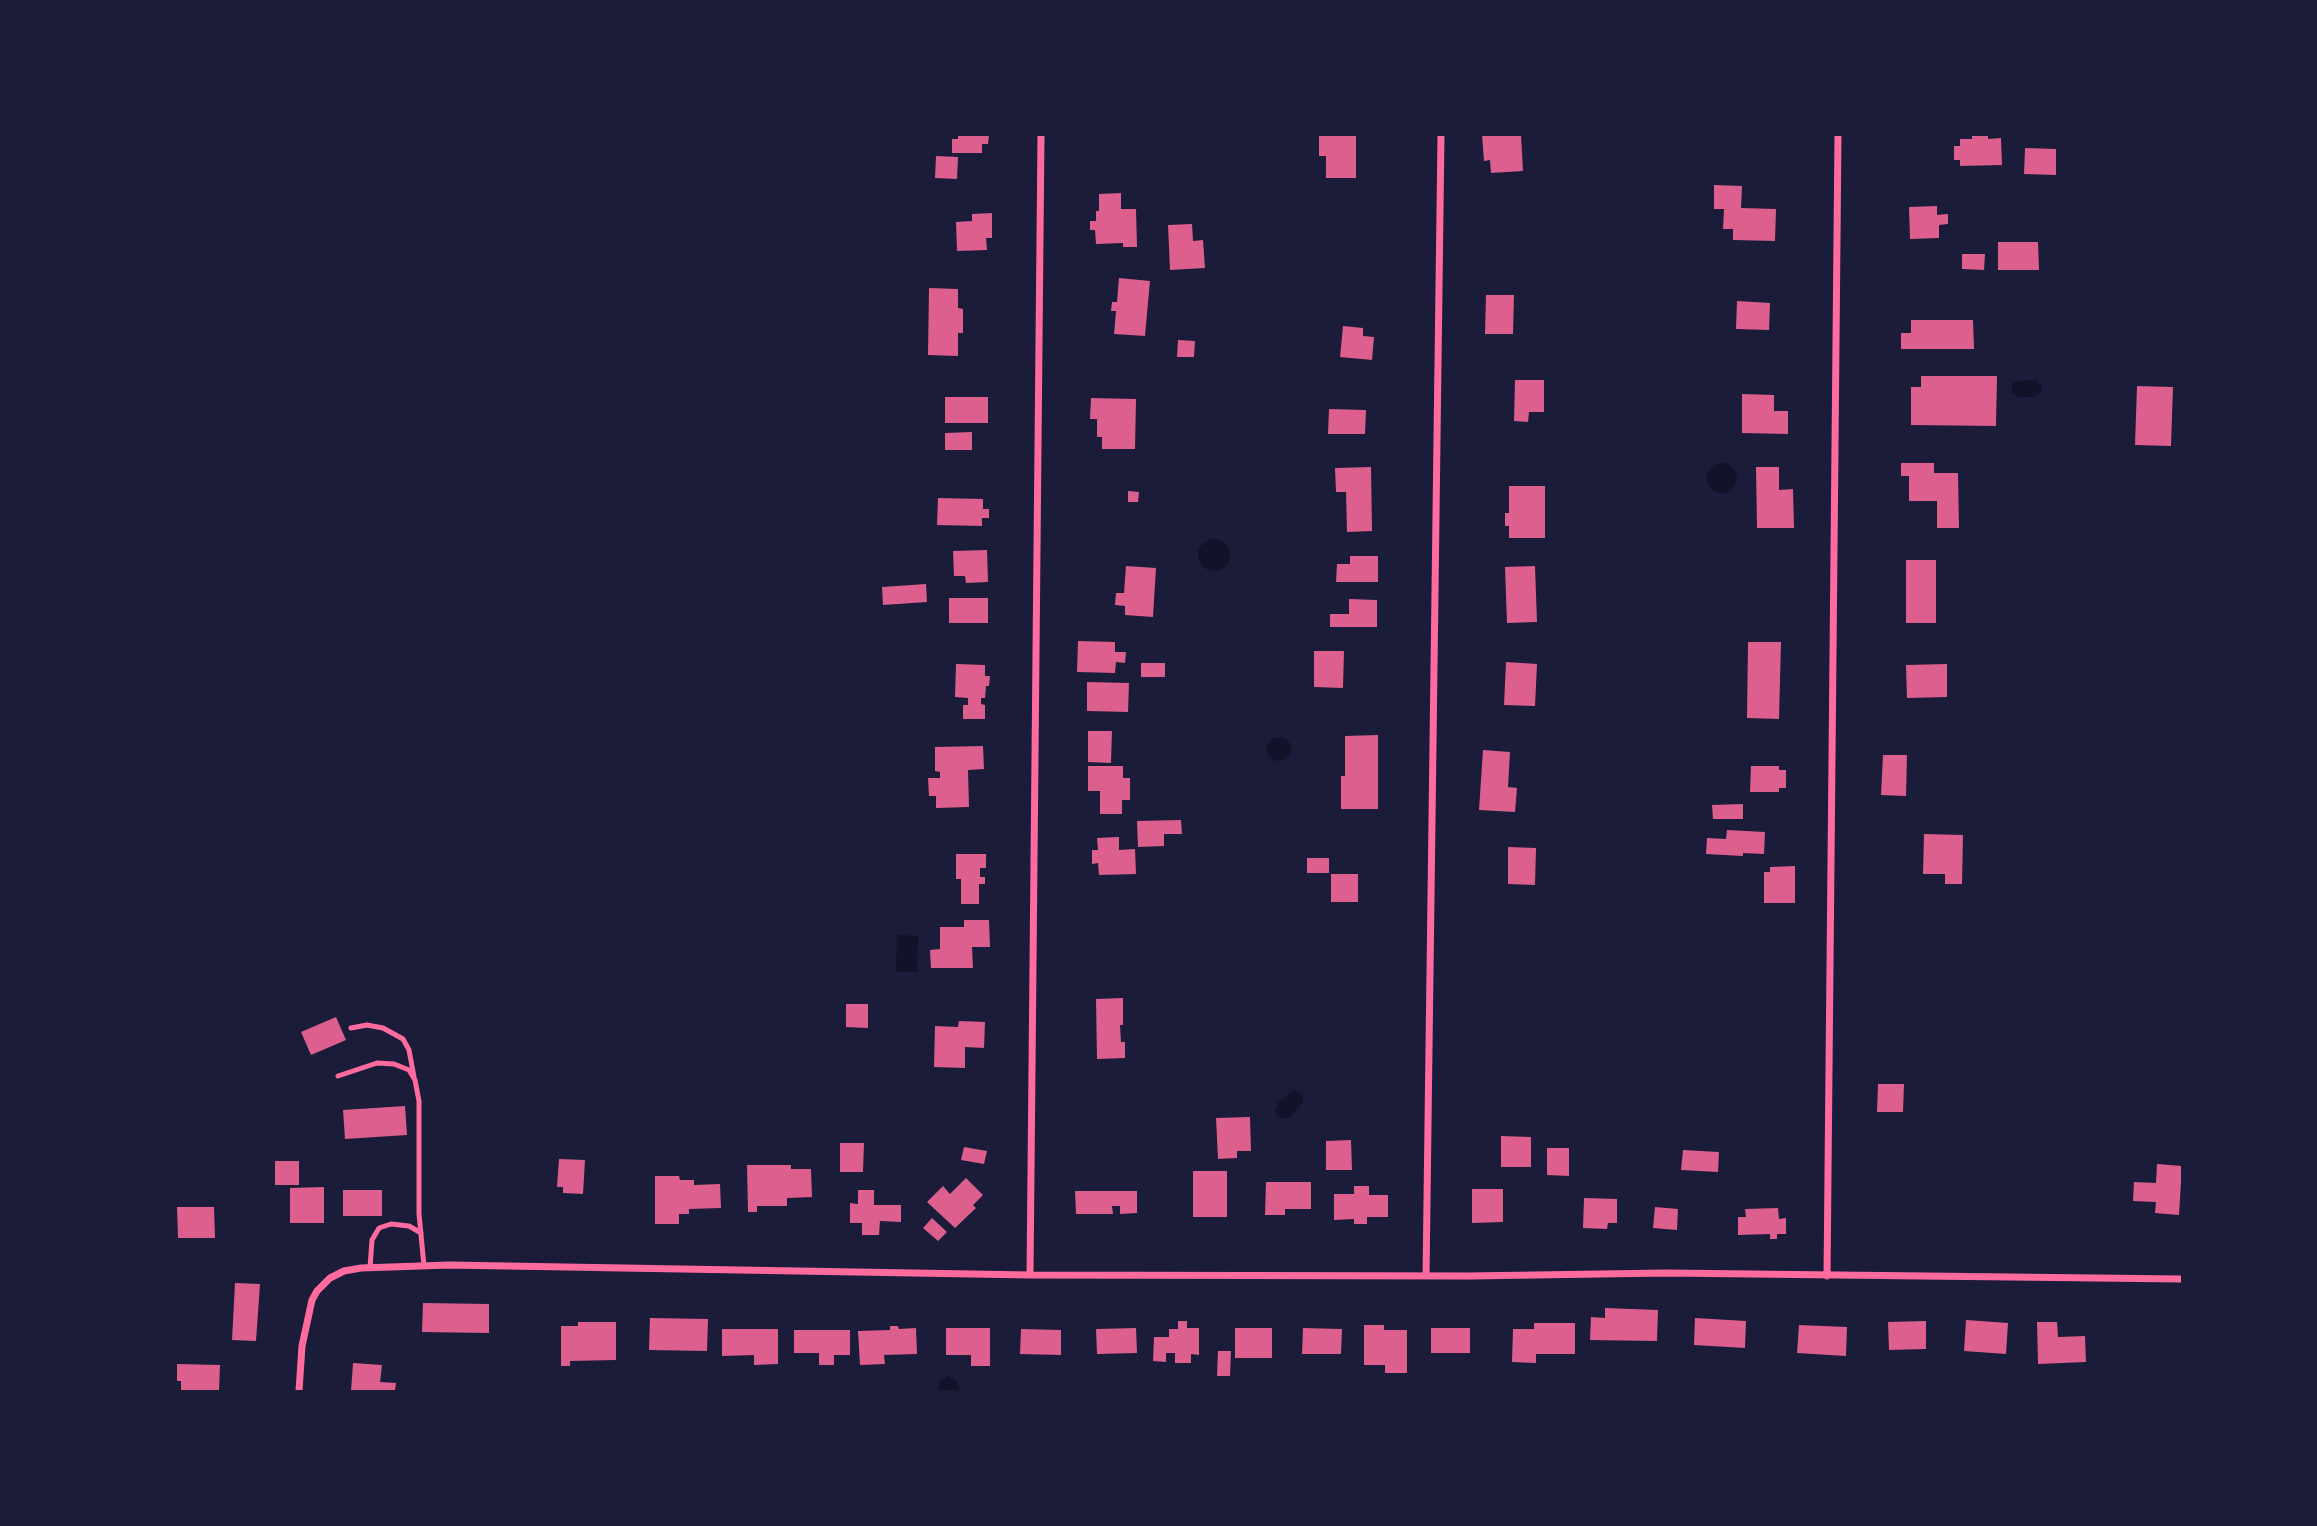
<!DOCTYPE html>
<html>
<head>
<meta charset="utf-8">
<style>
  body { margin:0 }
  #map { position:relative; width:2317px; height:1526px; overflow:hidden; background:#1b1b3a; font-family:Raleway,sans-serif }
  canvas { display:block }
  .frame { position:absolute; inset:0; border:136px solid #1b1b3a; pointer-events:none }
</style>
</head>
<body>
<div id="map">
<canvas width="2317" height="1526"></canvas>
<div class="frame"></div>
</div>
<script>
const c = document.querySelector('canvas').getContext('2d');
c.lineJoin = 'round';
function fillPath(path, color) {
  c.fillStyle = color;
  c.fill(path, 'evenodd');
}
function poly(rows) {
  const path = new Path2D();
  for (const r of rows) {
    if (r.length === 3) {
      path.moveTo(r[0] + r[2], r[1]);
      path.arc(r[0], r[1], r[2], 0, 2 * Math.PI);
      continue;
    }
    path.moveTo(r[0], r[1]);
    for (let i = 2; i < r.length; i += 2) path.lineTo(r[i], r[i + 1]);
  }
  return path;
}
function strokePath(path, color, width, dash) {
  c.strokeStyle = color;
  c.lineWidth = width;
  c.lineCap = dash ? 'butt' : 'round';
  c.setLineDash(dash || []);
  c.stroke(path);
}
fillPath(poly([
  [2036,380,2041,385,2042,390,2035,397,2019,397,2011,392,2013,383,2019,381],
  [1722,478,15],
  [1214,555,16],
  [1279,749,12],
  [897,935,918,936,917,972,896,972],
  [1294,1090,1302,1094,1303,1102,1290,1117,1281,1119,1275,1113,1278,1103],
  [948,1376,957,1381,959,1391,938,1391,939,1381]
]), '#12122b');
fillPath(poly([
  [958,135,989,135,988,144,982,144,982,153,952,153,952,139,958,139],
  [1319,135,1356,135,1356,178,1326,178,1326,156,1319,156],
  [1482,135,1521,135,1523,171,1491,173,1490,160,1484,161],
  [1972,135,1988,135,1988,139,2001,138,2002,165,1960,166,1960,160,1954,160,1954,146,1960,146,1960,139,1972,139],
  [2025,148,2056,149,2056,175,2024,174],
  [936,156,958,157,957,179,935,178],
  [1714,185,1742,186,1741,208,1776,209,1775,241,1733,240,1733,229,1723,229,1724,209,1714,209],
  [1121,193,1121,209,1136,209,1137,247,1123,247,1123,243,1096,244,1095,230,1090,230,1090,221,1096,221,1096,211,1099,211,1099,194],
  [1937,206,1937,215,1948,214,1948,224,1939,225,1939,238,1910,239,1909,207],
  [992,213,992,238,986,238,987,250,957,251,956,222,972,221,972,214],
  [1192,224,1193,241,1203,240,1205,268,1170,270,1168,225],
  [1998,242,2038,242,2039,270,1998,270],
  [1962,254,1985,254,1984,270,1962,269],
  [1119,278,1150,281,1145,336,1114,334,1116,311,1111,311,1112,302,1117,302],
  [929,288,958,289,958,308,963,309,963,333,958,333,958,356,928,355],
  [1486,295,1514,295,1513,334,1485,334],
  [1737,301,1770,303,1769,330,1736,329],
  [1911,320,1973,320,1974,349,1901,349,1901,333,1911,333],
  [1343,326,1363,328,1363,336,1374,337,1372,360,1340,357],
  [1178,340,1195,341,1194,357,1177,357],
  [1921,376,1997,376,1996,426,1911,425,1911,387,1921,387],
  [1515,380,1544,380,1544,412,1529,412,1528,422,1514,421],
  [2137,386,2173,387,2171,446,2135,445],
  [1742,394,1774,395,1774,411,1788,411,1788,434,1742,433],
  [945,397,988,397,988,423,945,423],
  [1091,398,1136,399,1135,449,1102,449,1102,437,1097,437,1097,419,1090,419],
  [1329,409,1366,410,1365,434,1328,434],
  [972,432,972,450,945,450,945,433],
  [1901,463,1934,463,1934,473,1958,473,1959,528,1937,528,1937,501,1909,501,1909,476,1901,476],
  [1371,467,1372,531,1347,532,1346,492,1336,492,1335,468],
  [1756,467,1779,467,1779,490,1793,489,1794,528,1757,528],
  [1509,486,1545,486,1545,538,1509,538,1509,526,1505,526,1505,513,1509,513],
  [1128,491,1139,492,1138,502,1128,502],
  [938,498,983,499,983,509,989,509,989,518,982,518,982,526,937,525],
  [987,550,988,582,966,583,965,576,954,576,953,551],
  [1350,556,1378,556,1378,582,1336,582,1337,564,1350,564],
  [1906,560,1936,560,1936,623,1906,623],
  [1126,566,1156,568,1153,617,1125,615,1125,606,1115,605,1116,593,1124,593],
  [1535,566,1537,622,1507,623,1505,567],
  [926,584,927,602,883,605,882,587],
  [949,598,988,598,988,623,949,623],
  [1349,599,1377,600,1377,627,1330,627,1330,614,1349,614],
  [1078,641,1115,642,1115,652,1126,652,1125,663,1116,662,1115,673,1077,672],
  [1748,642,1781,642,1779,719,1747,718],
  [1314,651,1344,651,1343,688,1314,687],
  [1506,662,1537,664,1535,706,1504,705],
  [1141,663,1165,663,1165,677,1141,677],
  [956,664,985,665,985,676,990,676,989,686,986,686,985,698,981,698,981,704,985,705,985,719,963,719,963,705,968,705,968,698,955,697],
  [1947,664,1947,697,1907,698,1906,665],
  [1087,682,1129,683,1128,712,1087,711],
  [1088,731,1112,731,1111,763,1088,762],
  [1378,735,1378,809,1341,809,1341,776,1345,776,1345,736],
  [983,746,984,769,968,770,969,807,936,808,936,796,929,796,928,778,940,778,940,772,935,771,935,747],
  [1483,750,1510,752,1508,787,1517,788,1515,812,1479,810],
  [1883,755,1907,755,1906,796,1881,795],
  [1088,766,1123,766,1123,778,1130,778,1130,800,1122,800,1122,814,1100,814,1100,791,1088,791],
  [1751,766,1779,766,1779,770,1786,770,1786,788,1779,788,1779,792,1750,792],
  [1743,804,1743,819,1713,819,1712,805],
  [1181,820,1182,834,1164,834,1164,846,1138,847,1137,821],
  [1727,830,1765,832,1764,854,1743,853,1743,856,1706,854,1707,838,1726,839],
  [1924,834,1963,835,1962,884,1945,884,1945,874,1923,874],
  [1119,837,1119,850,1135,849,1136,874,1099,875,1098,863,1092,864,1092,850,1098,850,1097,838],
  [1508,847,1536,848,1535,885,1508,884],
  [956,854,986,854,986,868,980,868,980,877,985,877,985,884,979,884,979,904,961,904,961,879,956,879],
  [1307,858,1329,858,1329,873,1307,873],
  [1795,866,1795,903,1764,903,1764,872,1770,872,1770,867],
  [1331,874,1358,874,1358,902,1331,902],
  [964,920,989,920,990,947,972,947,973,968,931,968,930,950,940,949,940,927,964,927],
  [1123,998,1123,1025,1120,1025,1121,1042,1125,1042,1125,1058,1097,1059,1096,999],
  [846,1004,868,1004,868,1028,846,1027],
  [336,1017,346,1040,311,1055,301,1032],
  [959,1021,985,1022,984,1048,965,1047,965,1068,934,1067,935,1026,958,1027],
  [1878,1084,1904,1084,1903,1112,1877,1112],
  [405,1106,407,1135,345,1139,343,1110],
  [1250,1117,1251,1151,1237,1151,1237,1158,1218,1159,1216,1118],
  [1501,1136,1531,1137,1531,1167,1501,1167],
  [1351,1140,1352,1170,1326,1170,1326,1141],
  [840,1143,864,1143,863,1172,840,1172],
  [964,1147,987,1151,984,1164,961,1160],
  [1547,1148,1569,1148,1569,1176,1547,1175],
  [1683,1150,1719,1152,1718,1172,1681,1170],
  [559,1159,585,1160,583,1194,563,1193,563,1187,557,1187],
  [275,1161,299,1161,299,1185,275,1185],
  [2157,1164,2182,1166,2179,1215,2155,1213,2156,1202,2133,1201,2134,1182,2156,1183],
  [747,1165,791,1165,791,1169,811,1169,812,1197,787,1198,787,1206,757,1206,757,1212,748,1212],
  [1193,1171,1227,1171,1227,1217,1193,1217],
  [655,1176,679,1176,680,1180,694,1180,694,1185,720,1184,721,1208,689,1209,689,1214,679,1214,679,1224,655,1224],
  [966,1178,983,1195,973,1205,976,1208,955,1228,927,1202,943,1186,950,1194],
  [1266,1182,1311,1182,1311,1209,1285,1209,1285,1215,1265,1215],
  [1354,1186,1369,1186,1369,1195,1388,1195,1388,1217,1367,1217,1367,1224,1354,1224,1354,1219,1334,1220,1334,1194,1354,1194],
  [324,1187,324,1223,290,1223,290,1188],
  [1472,1189,1503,1189,1503,1222,1472,1223],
  [343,1190,382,1190,382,1216,343,1216],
  [858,1190,874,1190,874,1205,901,1205,901,1222,880,1221,879,1235,862,1235,862,1223,850,1223,850,1203,858,1204],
  [1075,1191,1137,1191,1137,1213,1120,1214,1120,1206,1112,1206,1113,1214,1076,1214],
  [1584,1198,1617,1199,1617,1223,1608,1223,1607,1229,1583,1228],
  [177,1207,214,1207,215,1238,178,1238],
  [1655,1207,1678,1209,1677,1230,1653,1228],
  [1778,1208,1779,1219,1786,1218,1786,1234,1777,1234,1777,1239,1770,1239,1770,1234,1738,1235,1738,1217,1746,1217,1745,1209],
  [932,1218,947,1232,938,1241,923,1228],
  [235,1283,260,1284,256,1341,232,1340],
  [423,1303,489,1304,489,1333,422,1332],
  [1605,1308,1658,1310,1657,1341,1590,1340,1591,1317,1605,1318],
  [650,1318,708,1319,707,1351,649,1350],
  [1695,1318,1746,1321,1745,1348,1694,1345],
  [1966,1320,2008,1323,2006,1354,1964,1351],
  [1178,1321,1187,1321,1187,1328,1199,1328,1199,1355,1191,1354,1191,1363,1175,1363,1175,1353,1166,1353,1166,1362,1153,1361,1154,1337,1169,1337,1169,1329,1178,1329],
  [1926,1321,1926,1349,1889,1350,1888,1322],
  [578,1322,616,1322,616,1360,570,1361,570,1366,561,1366,561,1326,578,1326],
  [2037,1322,2057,1322,2058,1337,2085,1336,2086,1362,2038,1364],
  [1534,1323,1575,1323,1575,1354,1536,1354,1536,1363,1512,1362,1513,1329,1534,1329],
  [1364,1325,1384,1325,1384,1330,1407,1330,1407,1373,1385,1373,1385,1365,1364,1365],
  [1799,1325,1847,1327,1846,1356,1797,1353],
  [890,1326,898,1326,899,1329,916,1328,917,1354,884,1355,885,1364,860,1365,858,1331,890,1330],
  [946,1328,990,1328,990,1366,971,1366,971,1355,946,1355],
  [1136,1328,1137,1353,1097,1354,1096,1329],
  [1235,1328,1272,1328,1272,1358,1235,1358],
  [1303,1328,1342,1329,1341,1354,1302,1354],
  [1431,1328,1470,1328,1470,1353,1431,1353],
  [722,1329,778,1329,778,1364,754,1365,754,1355,722,1356],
  [1021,1329,1061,1330,1061,1355,1020,1354],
  [794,1330,850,1330,850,1355,834,1355,834,1365,819,1365,819,1353,794,1353],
  [1218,1351,1231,1351,1230,1376,1217,1376],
  [353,1363,382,1365,380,1382,396,1383,395,1391,351,1391],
  [177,1364,220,1365,219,1391,181,1391,181,1381,177,1381]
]), '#dd5f8e');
strokePath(poly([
  [351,1028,367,1025,383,1028,403,1039,409,1050,414,1077],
  [338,1076,377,1063,394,1064,409,1070,415,1080,419,1101,419,1214,424,1266],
  [370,1268,372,1240,379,1228,391,1224,409,1226,421,1233]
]), '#ff6b9d', 5);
strokePath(poly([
  [1030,1275,1041,135],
  [1426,1276,1441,135],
  [1827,1276,1838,135],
  [299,1391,302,1346,312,1300,317,1291,330,1278,344,1271,361,1268,449,1265,1030,1275,1469,1276,1666,1273,2182,1279]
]), '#ff6b9d', 7);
</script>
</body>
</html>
